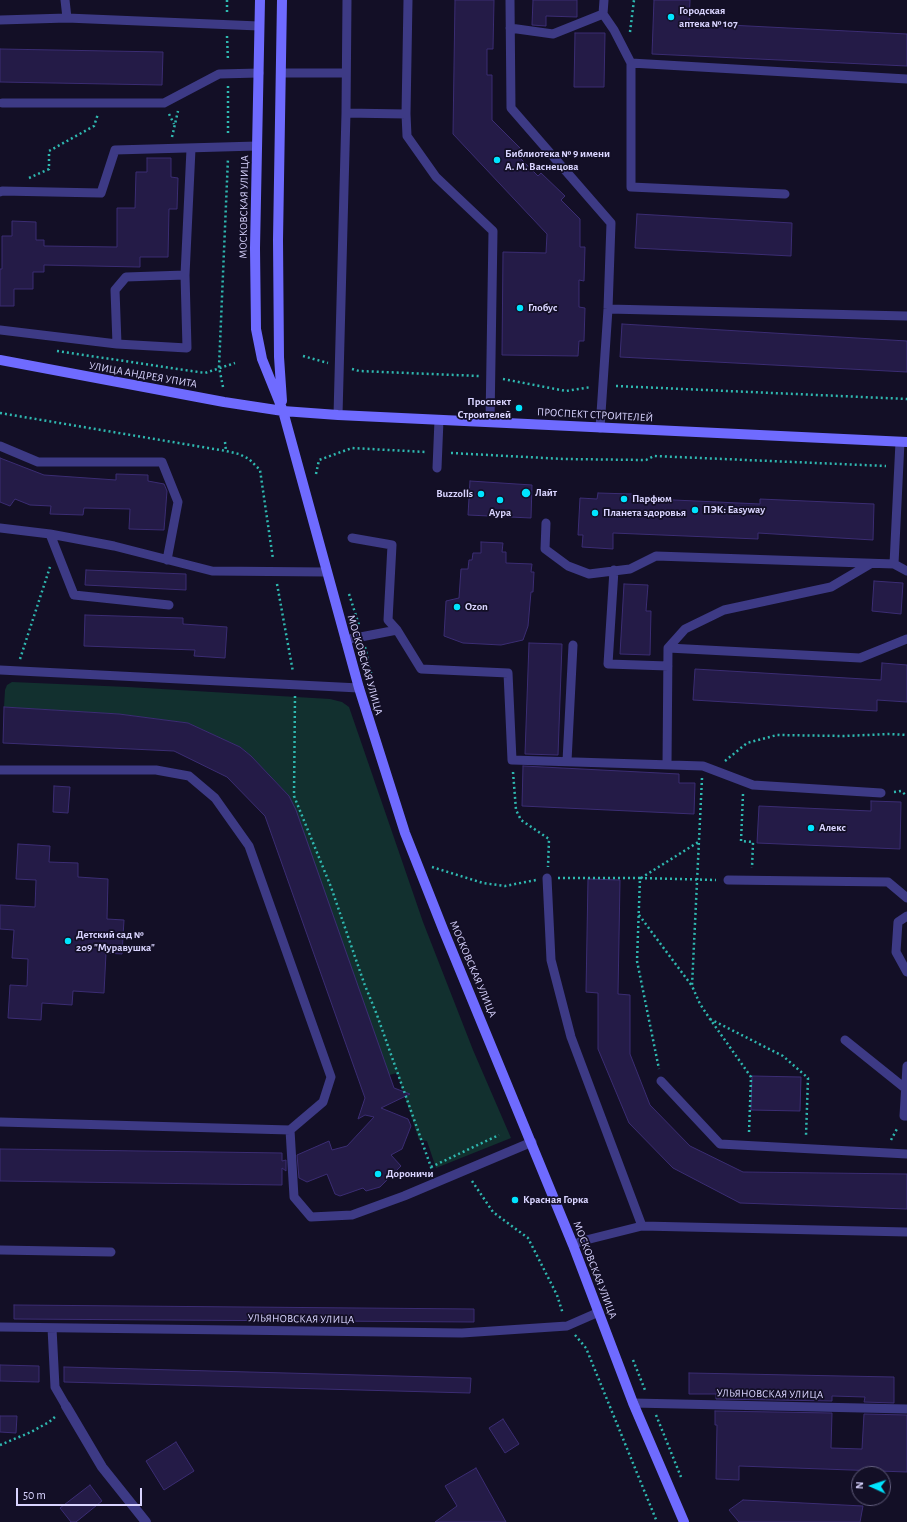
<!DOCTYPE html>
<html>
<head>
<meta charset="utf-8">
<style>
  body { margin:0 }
  #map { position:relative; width:907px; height:1522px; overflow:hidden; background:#130f26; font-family:"Alegreya Sans",sans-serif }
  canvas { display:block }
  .north { position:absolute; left:851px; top:1466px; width:40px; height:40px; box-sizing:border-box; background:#130f26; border:1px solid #625e7d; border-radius:50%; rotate:273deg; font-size:11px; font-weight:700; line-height:16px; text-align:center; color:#d9d4ff }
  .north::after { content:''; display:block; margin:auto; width:14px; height:18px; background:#00e5ff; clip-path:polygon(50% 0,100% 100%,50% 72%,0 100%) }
  .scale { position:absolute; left:16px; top:1488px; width:126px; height:18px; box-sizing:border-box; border:2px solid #d9d4ff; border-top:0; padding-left:5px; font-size:12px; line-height:14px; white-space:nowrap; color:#d9d4ff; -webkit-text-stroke:3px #130f26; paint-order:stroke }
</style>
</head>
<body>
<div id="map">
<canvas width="907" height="1522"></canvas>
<div class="north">N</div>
<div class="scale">50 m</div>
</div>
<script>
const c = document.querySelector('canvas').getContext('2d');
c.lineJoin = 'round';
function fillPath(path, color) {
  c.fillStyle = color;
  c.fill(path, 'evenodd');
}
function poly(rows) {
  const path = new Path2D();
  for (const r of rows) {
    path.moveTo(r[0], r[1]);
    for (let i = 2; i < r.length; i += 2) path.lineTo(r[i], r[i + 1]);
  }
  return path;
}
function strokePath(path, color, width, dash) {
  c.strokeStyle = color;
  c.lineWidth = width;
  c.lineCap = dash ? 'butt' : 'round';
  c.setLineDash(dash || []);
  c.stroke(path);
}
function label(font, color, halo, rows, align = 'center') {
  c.font = font + ' "Alegreya Sans",sans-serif';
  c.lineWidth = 3.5;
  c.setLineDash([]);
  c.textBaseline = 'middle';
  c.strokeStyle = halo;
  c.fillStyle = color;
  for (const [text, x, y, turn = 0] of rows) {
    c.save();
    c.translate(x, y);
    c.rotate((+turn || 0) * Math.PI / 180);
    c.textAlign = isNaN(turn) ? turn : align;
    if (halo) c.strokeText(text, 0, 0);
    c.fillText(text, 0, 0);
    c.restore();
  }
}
fillPath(poly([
  [12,682,128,687,330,699,342,702,349,707,423,922,473,1050,511,1138,436,1168,427,1141,419,1140,397,1073,389,1075,289,796,251,756,240,747,188,723,119,714,4,707,5,690,7,685]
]), '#12302f');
const building = poly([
  [455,0,494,0,493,49,487,49,487,75,492,75,492,120,522,150,517,155,538,176,541,173,565,196,561,200,580,219,580,247,585,247,584,281,579,280,579,307,585,308,584,341,579,341,578,356,502,355,503,252,546,253,547,234,453,134,455,0],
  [533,0,577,0,577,17,546,16,546,26,532,25,533,0],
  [654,0,690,0,689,23,907,34,907,66,652,54,654,0],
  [575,33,605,33,604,87,574,87,575,33],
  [0,49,163,52,162,85,0,82,0,49],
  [147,158,171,158,171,177,178,178,177,209,169,209,168,257,140,257,140,267,44,265,44,272,33,272,33,289,14,289,14,306,0,306,0,269,2,269,2,236,12,236,12,221,36,222,36,240,44,240,44,246,117,247,117,208,135,208,136,172,147,172,147,158],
  [637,214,792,223,791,256,635,248,637,214],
  [622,324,907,341,907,372,620,357,622,324],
  [0,458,44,475,116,480,116,474,148,475,148,481,164,484,167,491,164,530,129,529,130,509,84,508,83,515,50,514,51,506,30,505,15,499,10,506,0,502,0,458],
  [470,481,532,485,531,518,468,515,470,481],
  [598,493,632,494,631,498,760,504,760,499,874,504,873,540,758,533,758,539,613,533,613,549,582,547,583,535,578,535,580,498,597,499,598,493],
  [481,542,503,543,502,552,506,552,506,563,532,564,531,572,534,572,533,592,531,592,528,626,523,640,501,645,463,643,444,636,446,601,459,598,461,569,468,569,469,560,472,560,473,553,481,553,481,542],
  [86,570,186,574,186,590,85,585,86,570],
  [874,581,903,583,901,614,872,611,874,581],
  [624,584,648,585,646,611,651,611,650,655,620,654,624,584],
  [85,615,183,618,183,624,227,627,225,658,194,656,195,650,84,646,85,615],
  [529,643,562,644,558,755,525,754,529,643],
  [882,663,907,665,907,702,877,700,877,711,693,700,695,669,881,680,882,663],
  [4,707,119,714,188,723,240,747,251,756,289,796,296,810,394,1088,410,1094,381,1108,408,1119,411,1126,402,1149,391,1155,401,1166,380,1187,366,1191,363,1188,340,1196,335,1194,327,1174,307,1182,299,1178,297,1155,329,1141,332,1150,347,1146,374,1117,365,1115,358,1119,365,1098,265,816,227,777,174,751,3,743,4,707],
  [523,766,679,774,679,783,695,783,694,814,522,806,523,766],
  [54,786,70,787,68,813,53,812,54,786],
  [871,801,901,802,900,849,757,843,759,806,871,811,871,801],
  [18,844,50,846,49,862,78,863,78,877,108,879,107,919,124,920,122,954,106,953,104,993,73,991,72,1005,42,1003,41,1020,8,1018,10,985,27,986,28,959,12,958,14,930,0,929,0,905,35,907,36,880,16,879,18,844],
  [588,879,620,880,618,994,630,995,630,1054,650,1105,690,1146,743,1172,907,1174,907,1209,740,1203,673,1168,629,1123,598,1049,598,993,586,992,588,879],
  [752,1076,801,1077,800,1111,751,1110,752,1076],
  [0,1149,282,1153,282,1161,286,1160,286,1171,282,1168,282,1185,0,1181,0,1149],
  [14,1305,474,1309,474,1322,14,1319,14,1305],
  [0,1365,39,1366,39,1382,0,1381,0,1365],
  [64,1367,471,1378,470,1393,64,1382,64,1367],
  [689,1373,894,1377,894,1403,864,1402,865,1397,832,1396,832,1401,716,1399,716,1394,689,1394,689,1373],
  [715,1411,832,1413,831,1448,862,1449,864,1414,907,1415,907,1472,739,1466,739,1480,716,1479,717,1425,715,1425,715,1411],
  [0,1416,17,1416,16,1433,0,1432,0,1416],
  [503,1419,519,1444,505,1453,489,1428,503,1419],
  [176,1442,194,1471,164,1490,146,1461,176,1442],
  [476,1468,506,1522,435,1522,457,1506,445,1486,476,1468],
  [90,1485,102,1501,76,1522,71,1522,60,1508,90,1485],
  [743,1500,863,1506,860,1522,739,1522,729,1510,743,1500]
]);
fillPath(building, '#241b47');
strokePath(building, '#3b2d73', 1);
strokePath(poly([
  [227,0,227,13],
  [630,32,634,0],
  [227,36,228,61],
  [228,86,228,135],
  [169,114,174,124],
  [172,137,178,111],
  [29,178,49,169,49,151,94,126,98,114],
  [57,351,205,373,235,363],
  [303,356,328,363],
  [352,369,359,371,479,376],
  [503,379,566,391,591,387],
  [616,386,907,399],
  [223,387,219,367,228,158],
  [0,413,226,451,239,454,249,459,260,470,273,559],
  [225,442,226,451],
  [451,453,564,459,646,460,654,456,886,466],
  [316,474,319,460,352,448,426,452],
  [277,584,293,672],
  [349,594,359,625],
  [365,647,374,686],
  [20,659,50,567],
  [295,696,294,796,331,887,364,983,377,1015,432,1170],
  [725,761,747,743,777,735,844,736,890,734,907,735],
  [513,772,516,810,521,820,549,839,548,867],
  [702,778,692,986,700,1004,710,1019,751,1077,749,1133],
  [894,792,901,791,907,796],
  [743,794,741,841,753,842,752,868],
  [432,867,483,883,505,886,536,880],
  [558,878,640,878,637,961,659,1069],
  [640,878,716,880],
  [641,878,700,841],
  [639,915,692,986],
  [710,1019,783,1056,808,1078,806,1136],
  [891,1140,898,1127],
  [431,1167,499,1135],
  [472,1181,493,1212,528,1238,557,1295,563,1314],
  [575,1335,586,1348,657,1522],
  [633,1360,645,1390],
  [656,1415,681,1477],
  [0,1445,31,1432,49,1422,56,1416]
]), '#2fb8b0', 2.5, [2, 3]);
strokePath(poly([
  [65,0,67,18,259,26],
  [408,0,406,114,407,136,436,177,493,231,490,422],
  [510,0,511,108,611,223,608,309,600,428],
  [603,14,614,30,631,63,631,187,785,194],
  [0,20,67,18],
  [510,28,553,34,603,14,604,0],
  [631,63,907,79],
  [281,73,346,73],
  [2,103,164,103,219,74,259,73],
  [346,113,406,114],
  [0,192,2,191,101,193,115,150,257,146],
  [608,309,907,316],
  [0,330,117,344,187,348,185,275,191,149],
  [117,344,115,290,126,277,185,275],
  [338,415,346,113,347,0],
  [900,442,894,564,907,571],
  [0,446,38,462,162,462,178,502,167,560],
  [437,468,439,420],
  [546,523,545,549,568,566,589,574,630,569,656,556,894,564],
  [0,528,50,534,114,546,212,571,326,572],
  [50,534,74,595,169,605],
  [352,538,392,545,388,620,397,630,421,669,508,673,512,760,703,766,753,785,881,793],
  [614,570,608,664,668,666],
  [345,640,397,630],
  [668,648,860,658,907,639],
  [0,670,359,688],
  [567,761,573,645],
  [667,765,668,648,685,629,724,610,831,587,870,564],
  [0,770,156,770,189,776,215,798,249,846,331,1077,323,1102,290,1130,0,1122],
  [547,878,551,960,571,1037,642,1226],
  [728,880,888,882,907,898],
  [907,916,898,922,896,952,907,972],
  [845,1040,906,1089],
  [907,1066,904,1116,907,1116],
  [661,1081,720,1144,907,1154],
  [290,1130,294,1197,311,1217,352,1215,404,1196,532,1142],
  [573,1245,582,1241,642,1226,907,1232],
  [0,1250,111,1252],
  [0,1327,462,1333,567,1326,599,1312],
  [52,1328,55,1387,66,1406],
  [633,1403,907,1409]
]), '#3d3a85', 9);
strokePath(poly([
  [66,1406,102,1467,146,1522]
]), '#3d3a85', 10);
strokePath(poly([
  [260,0,255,248,256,329,262,359,283,411,359,688,405,833,443,929,573,1245,633,1403,684,1522],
  [282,0,278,240,279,357,282,401],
  [0,360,224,402,283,411,338,415,907,442]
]), '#6f6bff', 10);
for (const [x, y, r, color] of [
  [671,17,4,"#00e5ff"],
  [497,160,4,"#00e5ff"],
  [520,308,4,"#00e5ff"],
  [519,408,4,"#00e5ff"],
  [526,493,5,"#00e5ff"],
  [481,494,4,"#00e5ff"],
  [624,499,4,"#00e5ff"],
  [500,500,4,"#00e5ff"],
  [695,510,4,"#00e5ff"],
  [595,513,4,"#00e5ff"],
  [457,607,4,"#00e5ff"],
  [811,828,4,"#00e5ff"],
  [68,941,4,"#00e5ff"],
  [378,1174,4,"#00e5ff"],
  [515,1200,4,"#00e5ff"]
]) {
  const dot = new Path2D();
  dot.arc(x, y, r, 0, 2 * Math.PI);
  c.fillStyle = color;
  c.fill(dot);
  strokePath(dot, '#130f26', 1.5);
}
label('bold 11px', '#d9d4ff', '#130f26', [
  ["Городская",679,11],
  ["аптека № 107",679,24],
  ["Библиотека № 9 имени",505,154],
  ["А. М. Васнецова",505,167],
  ["Глобус",528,308],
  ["Проспект",511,402,"right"],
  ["Строителей",511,415,"right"],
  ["Лайт",535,493],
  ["Buzzolls",473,494,"right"],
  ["Парфюм",632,499],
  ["ПЭК: Easyway",703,510],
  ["Аура",500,513,"center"],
  ["Планета здоровья",603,513],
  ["Ozon",465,607],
  ["Алекс",819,828],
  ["Детский сад №",76,935],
  ["209 \"Муравушка\"",76,948],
  ["Дороничи",386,1174],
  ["Красная Горка",523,1200]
], 'left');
label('11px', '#d9d4ff', '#130f26', [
  ["МОСКОВСКАЯ УЛИЦА",244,207,-89],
  ["УЛИЦА АНДРЕЯ УПИТА",143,375,10],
  ["ПРОСПЕКТ СТРОИТЕЛЕЙ",595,415,3],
  ["МОСКОВСКАЯ УЛИЦА",365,665,74],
  ["МОСКОВСКАЯ УЛИЦА",473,969,67],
  ["МОСКОВСКАЯ УЛИЦА",595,1270,69],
  ["УЛЬЯНОВСКАЯ УЛИЦА",301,1319,1],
  ["УЛЬЯНОВСКАЯ УЛИЦА",770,1394,1]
]);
</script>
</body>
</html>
